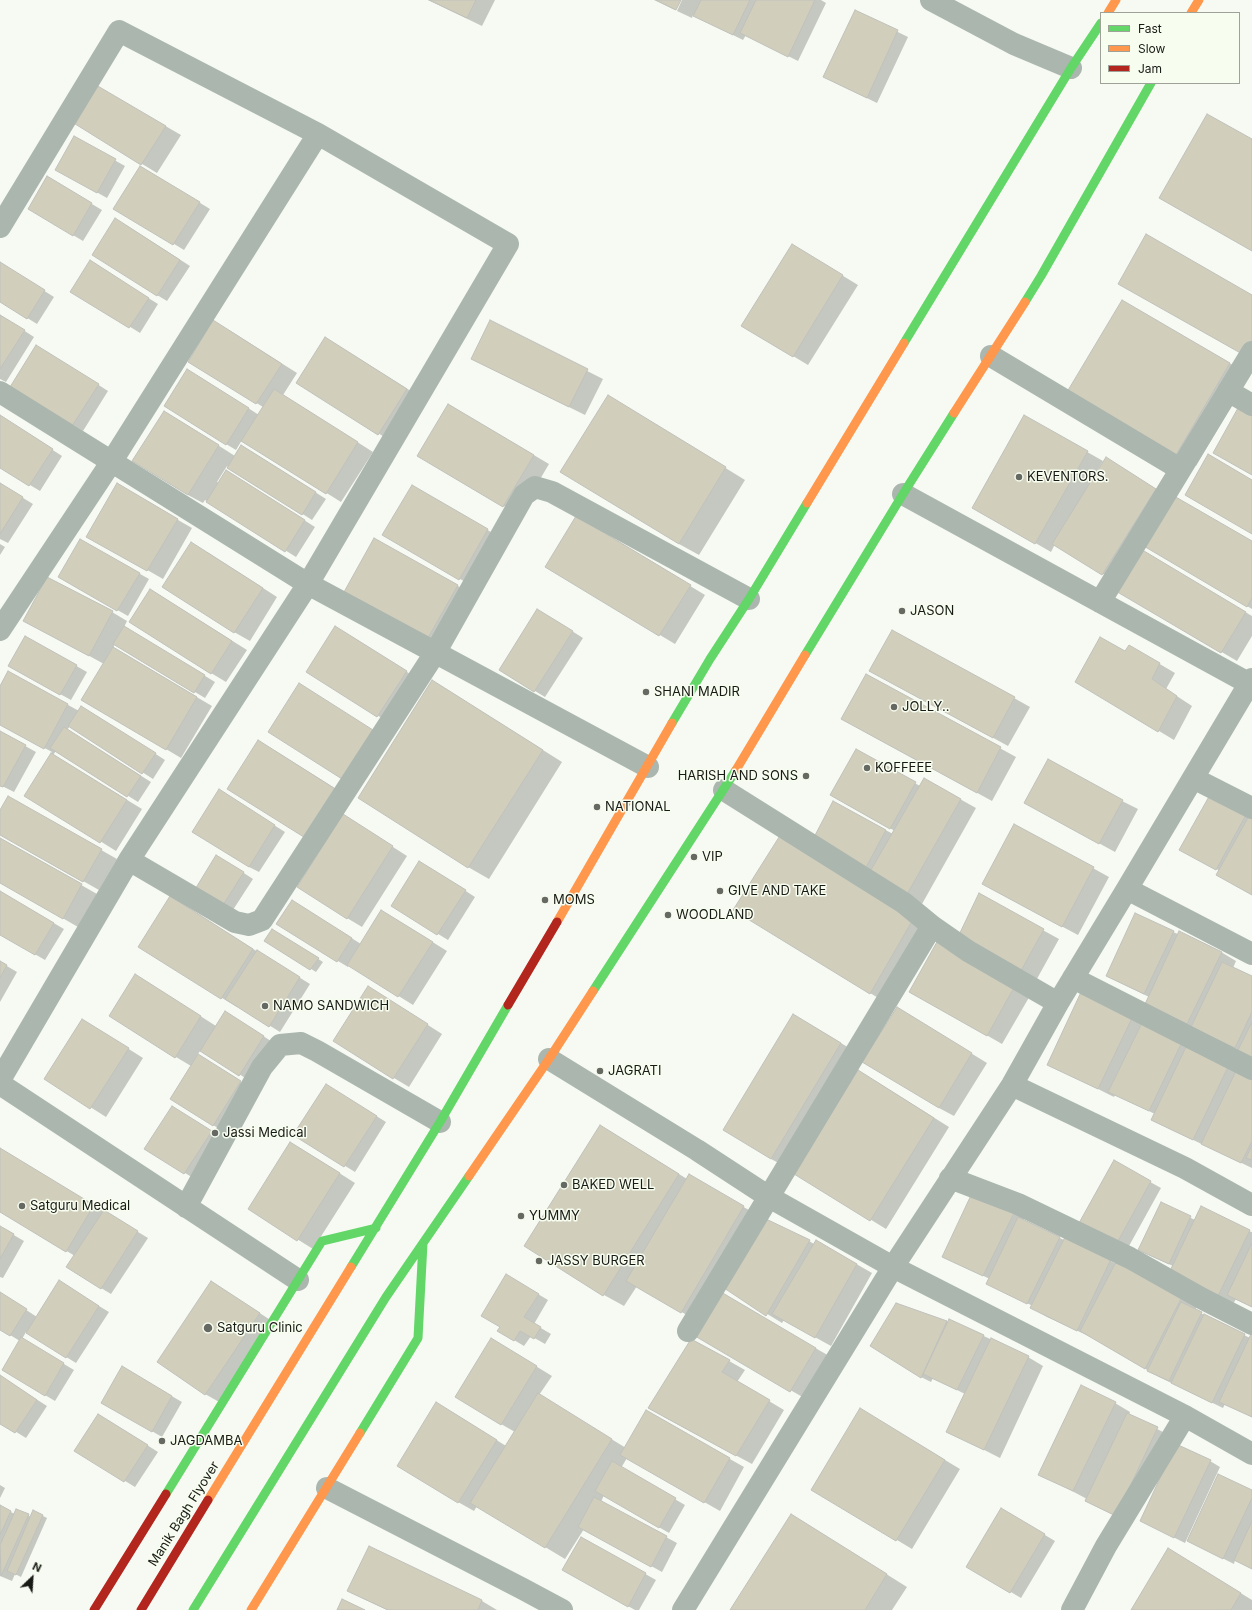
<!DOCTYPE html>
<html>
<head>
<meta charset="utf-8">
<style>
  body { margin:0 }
  #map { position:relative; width:1252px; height:1610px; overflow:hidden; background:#f6faf2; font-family:Inter,sans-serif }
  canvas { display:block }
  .legend { position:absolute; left:1100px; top:12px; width:140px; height:72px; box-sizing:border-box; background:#f7fdef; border:1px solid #9ea298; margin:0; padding:5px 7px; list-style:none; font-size:12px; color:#181a15 }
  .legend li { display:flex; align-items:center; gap:8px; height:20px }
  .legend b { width:20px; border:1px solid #9ea298 }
  .north { position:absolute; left:12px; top:1558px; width:40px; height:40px; -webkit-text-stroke:3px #f7fdef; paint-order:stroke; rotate:25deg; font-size:11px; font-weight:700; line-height:16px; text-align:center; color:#181a15 }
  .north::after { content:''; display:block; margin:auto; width:14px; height:18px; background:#181a15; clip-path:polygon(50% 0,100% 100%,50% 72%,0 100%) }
</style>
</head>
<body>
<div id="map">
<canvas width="1252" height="1610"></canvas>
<ul class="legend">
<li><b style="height:5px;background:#63d668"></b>Fast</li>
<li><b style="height:5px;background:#ff974d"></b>Slow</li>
<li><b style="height:5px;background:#b3261e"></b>Jam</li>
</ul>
<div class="north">N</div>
</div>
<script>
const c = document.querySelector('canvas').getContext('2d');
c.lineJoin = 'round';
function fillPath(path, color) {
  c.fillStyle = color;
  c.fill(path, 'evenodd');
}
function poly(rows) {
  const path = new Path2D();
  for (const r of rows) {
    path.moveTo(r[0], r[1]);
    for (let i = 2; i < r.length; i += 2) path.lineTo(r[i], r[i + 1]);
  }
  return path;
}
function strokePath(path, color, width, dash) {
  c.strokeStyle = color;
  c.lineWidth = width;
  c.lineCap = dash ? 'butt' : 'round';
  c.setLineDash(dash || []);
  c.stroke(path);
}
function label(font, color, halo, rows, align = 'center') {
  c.font = font + ' Inter,sans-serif';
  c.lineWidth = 3;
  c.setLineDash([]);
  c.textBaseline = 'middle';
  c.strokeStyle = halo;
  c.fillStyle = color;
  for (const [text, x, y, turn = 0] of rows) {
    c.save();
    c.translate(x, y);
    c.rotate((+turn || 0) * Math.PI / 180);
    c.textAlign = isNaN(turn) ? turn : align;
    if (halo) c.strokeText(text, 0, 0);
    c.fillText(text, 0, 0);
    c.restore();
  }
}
fillPath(poly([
  [428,0,495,0,482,26],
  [654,0,679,0,675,10],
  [682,0,821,0,826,3,798,61,746,35,743,40,693,15,692,18,677,11],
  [855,11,908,37,877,103,824,77],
  [96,86,181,135,157,173,73,122],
  [75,138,125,166,107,198,57,170],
  [151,173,210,209,184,250,115,208],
  [48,178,102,210,83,241,29,209],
  [126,225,190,266,167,301,157,295],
  [807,254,858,285,808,365,793,356],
  [0,263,54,297,37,324,0,301],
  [100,268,158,304,140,333,72,291],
  [1122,301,1250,375,1196,466,1069,391],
  [0,315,34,337,6,382,0,379],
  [490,322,603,379,585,415,472,359],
  [229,330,297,373,283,395,373,452,341,502,242,440,236,450,226,444,198,376,259,415,263,407,189,361],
  [326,338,422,398,394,443,297,383],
  [47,352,108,391,83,431,73,425],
  [449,405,549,464,519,515,419,456],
  [628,408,745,480,699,555,679,544],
  [0,416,62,456,40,491,0,467],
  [1024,416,1103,461,1097,471,1098,472,1122,468,1171,498,1252,542,1252,609,1142,544,1139,550,1252,616,1252,636,1237,661,1116,590,1119,584,1055,544,1051,552,973,507],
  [180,421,235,456,252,452,326,499,312,520,227,466,217,482,219,483,236,477,315,527,296,557,205,500,203,503,188,495],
  [0,484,33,504,8,543,0,539],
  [117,485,192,528,163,579,88,536],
  [412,486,503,539,474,587,384,535],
  [591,526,705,595,675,644,546,567],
  [375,539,472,594,444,646,361,600],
  [80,540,149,579,128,616,59,577],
  [0,544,5,547,0,555],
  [207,552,277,597,250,641,234,632],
  [151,590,247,650,226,682,211,673],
  [112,612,127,621,124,627,215,682,205,698,115,644,113,648,212,706,181,758,82,699,104,664,40,629],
  [548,616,583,638,545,697,500,670],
  [351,636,421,681,393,725,307,672],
  [25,637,87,672,71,700,9,666],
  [1129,646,1175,673,1166,689,1192,706,1174,740,1159,731,1125,652],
  [8,672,79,711,92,713,165,760,153,779,70,726,67,730,151,782,138,802,56,751,53,755,142,809,116,851,26,795,52,752,0,724,0,688],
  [867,675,1016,757,992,801,858,728],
  [886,679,1014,698,1030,707,1008,746],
  [433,681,562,762,489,879,468,867],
  [0,732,36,752,14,792,0,785],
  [274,750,352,799,343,815,407,856,362,927,347,918],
  [856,750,920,786,924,779,976,808,922,904,864,872,833,802,893,834,895,831,846,804],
  [1211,794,1252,817,1252,894,1220,871,1181,849],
  [8,797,117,859,99,890,0,834,0,812],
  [229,797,285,832,259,872,249,867],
  [1122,801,1138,809,1115,852,1040,811],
  [1015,825,1109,877,1078,935,999,893],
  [782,835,935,928,890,1005,870,993],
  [0,839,97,894,78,927,0,882],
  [227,862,253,879,231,913,195,891],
  [430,868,475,897,448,940,392,906],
  [0,892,64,929,45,960,0,934],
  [979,895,1059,939,1033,986,1017,977],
  [185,907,310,984,280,1032,238,1006,237,1007,222,998,139,946],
  [302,907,361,944,397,920,447,951,413,1005,349,965,348,967,338,961,278,923],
  [1173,932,1221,952,1236,961,1233,968,1252,978,1252,1057,1161,1012,1149,997,1107,976],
  [277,933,323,962,316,972,266,941],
  [939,942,1031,994,1002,1044,910,991],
  [0,962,17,972,0,1002],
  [150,984,216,1026,235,1018,274,1043,250,1081,201,1050,197,1055,250,1088,223,1131,213,1125,191,1066,176,1057],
  [1083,991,1252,1080,1252,1168,1168,1128,1152,1119,1155,1114,1115,1095,1114,1097,1048,1064],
  [384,997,442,1034,409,1087,394,1078],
  [912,1017,987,1063,954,1116,939,1108],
  [83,1020,143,1058,106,1117,46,1079],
  [809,1024,856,1052,786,1167,771,1159],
  [874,1080,949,1127,886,1229,795,1173],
  [336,1091,386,1122,355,1172,295,1135],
  [182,1113,221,1138,195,1179,145,1149],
  [621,1138,687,1179,689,1175,759,1216,697,1321,637,1286,624,1306,604,1295],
  [0,1149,148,1238,111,1294,101,1288,75,1256,0,1211],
  [306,1152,355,1183,313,1249,249,1209],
  [1114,1162,1161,1188,1129,1246,1090,1228],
  [973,1192,1024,1218,1023,1220,1064,1240,1065,1238,1198,1305,1195,1310,1212,1319,1250,1338,1252,1335,1252,1417,1225,1404,1223,1408,1159,1377,1093,1338,1047,1317,1032,1308,1033,1306,997,1289,990,1279,953,1262],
  [1161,1203,1195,1220,1252,1232,1252,1307,1236,1299,1232,1306,1173,1266,1149,1255],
  [0,1227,24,1241,3,1278,0,1277],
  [809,1241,814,1244,816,1241,872,1273,831,1346,784,1320,782,1323,725,1288],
  [516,1281,548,1300,534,1324,551,1334,545,1344,531,1336,524,1346,499,1331],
  [212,1282,275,1323,221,1403,205,1394],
  [69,1288,109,1312,76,1363,26,1332,22,1339,74,1370,55,1401,3,1370,20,1341,0,1329,0,1293,37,1317],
  [721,1294,831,1357,806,1399,696,1336],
  [950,1320,1028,1357,1043,1366,1000,1458,947,1431,965,1394,933,1378,931,1382,921,1377,946,1321,949,1323],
  [692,1340,745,1370,737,1382,784,1410,752,1464,664,1417],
  [506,1348,552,1376,539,1395,626,1448,647,1412,744,1467,720,1511,627,1458,621,1468,685,1505,669,1533,604,1495,601,1502,677,1543,662,1572,584,1529,565,1559,477,1506,474,1511,458,1502,452,1412,506,1446,515,1432,501,1424],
  [123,1368,182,1402,162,1437,102,1402],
  [0,1376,47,1406,26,1438,0,1422],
  [1115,1403,1130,1412,1129,1415,1167,1434,1126,1521,1097,1507,1086,1501,1087,1499,1040,1474],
  [875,1418,960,1469,912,1549,812,1489],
  [109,1421,158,1452,135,1487,76,1451],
  [1210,1461,1220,1467,1185,1543,1151,1526],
  [0,1485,5,1488,0,1498],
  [1252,1491,1252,1569,1235,1560,1234,1564,1188,1541],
  [0,1507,15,1514,28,1515,31,1517,43,1516,47,1518,21,1577,15,1574,12,1581,0,1576],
  [1001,1509,1055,1541,1021,1598,967,1566],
  [811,1527,907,1587,892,1610,731,1610],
  [581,1538,656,1580,639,1610,635,1610,563,1570],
  [369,1547,482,1601,497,1610,387,1610,364,1599,349,1590],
  [1188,1561,1252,1600,1252,1610,1132,1610]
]), '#0003');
const building = poly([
  [429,0,476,0,467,18,429,0],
  [656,0,681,0,676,10,656,0],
  [701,0,750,0,733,35,693,16,701,0],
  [756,0,815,0,788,57,740,33,756,0],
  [855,10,898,30,867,98,823,77,855,10],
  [96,85,166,126,141,165,72,122,96,85],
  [1207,114,1252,139,1252,251,1159,198,1207,114],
  [74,136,116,159,97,193,55,170,74,136],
  [140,166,200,202,173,245,113,209,140,166],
  [47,176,92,203,73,236,28,209,47,176],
  [115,218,180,260,157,296,92,255,115,218],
  [1146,234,1252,295,1252,341,1244,355,1118,284,1146,234],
  [792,244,843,275,793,357,741,326,792,244],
  [90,260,149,298,129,328,70,292,90,260],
  [0,262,45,290,27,319,0,302,0,262],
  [1122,300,1230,363,1176,455,1067,392,1122,300],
  [0,315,25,330,0,369,0,315],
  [213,320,282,364,256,404,188,362,213,320],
  [490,320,588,369,569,407,471,359,490,320],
  [325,337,407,389,378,435,296,383,325,337],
  [36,345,99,384,72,426,10,387,36,345],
  [187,369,249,408,226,445,164,406,187,369],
  [274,389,358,442,326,494,241,441,274,389],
  [608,395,726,467,679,544,560,472,608,395],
  [448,404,534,455,503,507,417,456,448,404],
  [1238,408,1252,416,1252,475,1213,453,1238,408],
  [164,411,219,445,188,495,132,461,164,411],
  [0,415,53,449,29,486,0,468,0,415],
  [1024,415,1088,451,1035,544,972,508,1024,415],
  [241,445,316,492,302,515,227,468,241,445],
  [1208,454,1252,480,1252,534,1185,495,1208,454],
  [1106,457,1156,489,1102,575,1052,544,1106,457],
  [226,470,305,520,285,552,206,502,226,470],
  [0,483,23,497,0,534,0,483],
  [117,483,178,519,147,571,86,537,117,483],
  [412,485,488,529,459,580,382,535,412,485],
  [1174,496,1252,541,1252,598,1247,607,1142,545,1174,496],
  [576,516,691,585,659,636,545,567,576,516],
  [374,538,458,585,428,638,344,592,374,538],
  [80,539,140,573,117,611,58,577,80,539],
  [191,542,263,588,234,633,162,587,191,542],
  [1139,548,1246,612,1221,653,1114,590,1139,548],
  [47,577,113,611,89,656,23,621,47,577],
  [150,589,232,641,211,674,129,622,150,589],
  [537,609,573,631,534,692,499,670,537,609],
  [124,626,205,675,194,693,113,644,124,626],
  [335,626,407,671,377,717,306,672,335,626],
  [892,630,1015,697,993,738,869,671,892,630],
  [25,636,77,665,60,695,8,666,25,636],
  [1100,637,1125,651,1129,645,1160,663,1152,679,1177,696,1158,732,1075,682,1100,637],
  [113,647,197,697,166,750,81,700,113,647],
  [8,671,68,704,44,749,0,725,0,686,8,671],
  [866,674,1001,747,977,793,841,719,866,674],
  [432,680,543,750,468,868,358,798,432,680],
  [299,683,373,730,342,779,268,732,299,683],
  [81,706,156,753,142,774,68,726,81,706],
  [64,727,141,776,127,797,50,748,64,727],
  [0,731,26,745,3,787,0,786,0,731],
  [258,740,337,790,307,839,227,789,258,740],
  [856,749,916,782,890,829,830,795,856,749],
  [51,753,127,800,100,843,24,796,51,753],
  [1048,759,1123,800,1099,844,1024,803,1048,759],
  [924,778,961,799,906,896,868,875,924,778],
  [219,789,275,825,249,867,192,832,219,789],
  [1211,793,1247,813,1216,870,1179,850,1211,793],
  [8,796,102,849,83,882,0,835,0,810,8,796],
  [833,801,886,830,863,873,812,841,833,801],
  [343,814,393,846,347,919,297,887,343,814],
  [1249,816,1252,818,1252,895,1216,875,1249,816],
  [1014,824,1094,867,1062,927,982,884,1014,824],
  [781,834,915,916,870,994,733,910,781,834],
  [0,838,82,884,63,919,0,883,0,838],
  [216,855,244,872,221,908,194,891,216,855],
  [419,861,466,890,437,935,391,906,419,861],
  [0,891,54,923,35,955,0,935,0,891],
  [979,893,1044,929,1017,978,957,939,979,893],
  [170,896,253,949,221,999,138,947,170,896],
  [292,900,352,938,337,962,276,924,292,900],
  [381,910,433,942,398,997,347,965,381,910],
  [1135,913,1174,931,1144,994,1106,976,1135,913],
  [272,929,319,958,310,970,264,941,272,929],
  [1179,931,1222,952,1187,1024,1145,1004,1179,931],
  [938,940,1016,984,987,1036,909,992,938,940],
  [257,950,300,977,269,1027,225,999,257,950],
  [0,961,7,965,0,978,0,961],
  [1222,962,1252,976,1252,1012,1235,1048,1191,1027,1222,962],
  [135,974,201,1016,175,1058,109,1016,135,974],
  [368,986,428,1024,393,1079,333,1041,368,986],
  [1082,990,1134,1014,1098,1089,1047,1065,1082,990],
  [897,1007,972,1053,939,1108,862,1062,897,1007],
  [225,1011,264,1036,239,1076,200,1051,225,1011],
  [793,1014,841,1043,771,1159,723,1130,793,1014],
  [82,1019,129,1048,90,1109,44,1079,82,1019],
  [1252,1022,1252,1057,1238,1050,1252,1022],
  [1142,1023,1182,1042,1149,1111,1108,1092,1142,1023],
  [1186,1047,1228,1067,1193,1140,1151,1120,1186,1047],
  [198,1054,241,1081,213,1126,170,1099,198,1054],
  [858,1070,934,1118,870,1221,794,1174,858,1070],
  [1236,1071,1252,1078,1252,1141,1241,1163,1201,1144,1236,1071],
  [326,1084,377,1116,344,1167,293,1135,326,1084],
  [172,1106,212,1131,184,1174,144,1149,172,1106],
  [600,1125,679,1174,603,1296,524,1246,600,1125],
  [290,1142,340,1173,297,1241,248,1209,290,1142],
  [1252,1145,1252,1160,1246,1158,1252,1145],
  [0,1148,94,1205,66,1252,0,1212,0,1148],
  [1114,1160,1151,1181,1118,1241,1079,1223,1114,1160],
  [689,1174,744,1206,681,1313,626,1281,689,1174],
  [973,1191,1015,1211,983,1276,942,1257,973,1191],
  [1161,1202,1191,1216,1169,1264,1138,1250,1161,1202],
  [1201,1206,1250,1230,1217,1298,1168,1275,1201,1206],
  [104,1210,138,1231,101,1289,66,1267,104,1210],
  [1018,1217,1060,1237,1027,1304,986,1284,1018,1217],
  [766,1219,810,1240,766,1316,724,1288,766,1219],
  [0,1226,14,1234,0,1259,0,1226],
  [1065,1237,1111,1259,1077,1331,1030,1308,1065,1237],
  [816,1240,857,1264,815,1338,772,1314,816,1240],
  [1252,1243,1252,1307,1227,1295,1252,1243],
  [1116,1262,1183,1295,1145,1369,1080,1331,1116,1262],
  [506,1274,539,1294,524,1317,541,1327,534,1339,520,1331,514,1341,497,1331,500,1327,481,1316,506,1274],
  [59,1280,99,1306,66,1358,26,1333,59,1280],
  [211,1281,260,1313,205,1395,157,1362,211,1281],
  [0,1292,27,1309,10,1336,0,1330,0,1292],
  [721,1292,816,1348,790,1392,695,1336,721,1292],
  [1181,1302,1202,1312,1169,1381,1147,1371,1181,1302],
  [896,1303,947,1321,921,1378,870,1346,896,1303],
  [1204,1314,1245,1334,1212,1403,1171,1383,1204,1314],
  [949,1319,984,1335,957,1390,923,1374,949,1319],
  [1251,1334,1252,1334,1252,1417,1219,1402,1251,1334],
  [21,1337,64,1363,45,1396,2,1370,21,1337],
  [491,1338,537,1366,501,1425,455,1397,491,1338],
  [991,1338,1029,1356,984,1450,946,1432,991,1338],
  [691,1339,730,1360,722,1372,770,1400,736,1456,648,1408,691,1339],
  [122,1366,172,1396,152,1432,101,1403,122,1366],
  [0,1375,37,1400,15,1433,0,1424,0,1375],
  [1081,1385,1116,1402,1073,1491,1038,1475,1081,1385],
  [538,1393,612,1439,545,1548,470,1503,538,1393],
  [436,1402,497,1440,458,1503,397,1466,436,1402],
  [860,1408,945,1460,896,1541,811,1490,860,1408],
  [646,1410,730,1458,704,1503,620,1455,646,1410],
  [1127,1413,1158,1427,1116,1516,1085,1501,1127,1413],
  [98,1414,148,1445,124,1482,74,1451,98,1414],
  [1176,1444,1211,1460,1174,1538,1140,1521,1176,1444],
  [612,1461,676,1498,659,1528,595,1491,612,1461],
  [1218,1474,1252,1490,1252,1498,1223,1559,1187,1541,1218,1474],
  [594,1497,667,1536,651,1567,578,1527,594,1497],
  [0,1505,11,1511,0,1535,0,1505],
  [1001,1508,1045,1534,1010,1593,966,1567,1001,1508],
  [16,1509,29,1514,1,1576,0,1545,16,1509],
  [33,1510,43,1515,16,1575,7,1571,33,1510],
  [791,1514,887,1574,865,1610,730,1610,791,1514],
  [1252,1521,1252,1569,1234,1560,1252,1521],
  [581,1537,646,1573,628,1607,562,1570,581,1537],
  [369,1546,482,1600,478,1610,388,1610,347,1591,369,1546],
  [1168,1548,1241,1593,1231,1610,1131,1610,1168,1548],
  [342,1599,365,1610,337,1610,342,1599]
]);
fillPath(building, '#d1cebc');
strokePath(building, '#c0c1bb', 1);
strokePath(poly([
  [931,0,1014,44,1071,68],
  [0,227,119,31,318,134,508,244,308,584,129,860,0,1080],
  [991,356,1180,469],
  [1228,391,1252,405],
  [0,392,308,584,648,767],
  [903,494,1252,685],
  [1100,602,1252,352],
  [0,630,112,461,318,134],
  [1193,778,1252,808],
  [724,790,904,903,932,926,968,951,1058,1003],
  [129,860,235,922,249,925,262,920,435,653,524,495,535,487,552,492,749,599],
  [1127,889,1252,954],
  [1073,978,1252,1069],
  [549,1059,697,1150,769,1197,893,1267,1185,1416,1252,1454],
  [0,1084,298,1280],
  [1012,1085,1185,1168,1252,1205],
  [950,1178,1018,1204,1130,1258,1201,1298,1252,1324],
  [186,1207,262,1067,280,1045,301,1043,317,1051,440,1122],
  [688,1331,932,926],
  [327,1488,523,1589,562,1610],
  [683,1610,893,1267,1012,1085,1058,1003,1127,889,1252,679],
  [1072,1610,1106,1546,1185,1416]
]), '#abb6af', 22);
strokePath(poly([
  [1025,302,1041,276,1151,83],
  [904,343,1071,68,1101,23],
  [805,655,903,494,954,413],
  [672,723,710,659,749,599,807,503],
  [593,991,736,770],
  [351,1267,440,1122,508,1005],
  [360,1433,418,1338,423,1243],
  [166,1494,322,1241,376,1228],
  [193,1610,386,1297,469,1176]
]), '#63d668', 9);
strokePath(poly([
  [1108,13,1116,0],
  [1191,13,1199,0],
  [954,413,1025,302],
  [807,503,904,343],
  [736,770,805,655],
  [557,922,672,723],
  [469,1176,549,1059,593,991],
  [208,1500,351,1267],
  [251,1610,360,1433]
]), '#ff974d', 9);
strokePath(poly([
  [508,1005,557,922],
  [94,1610,166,1494],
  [141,1610,208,1500]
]), '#b3261e', 9);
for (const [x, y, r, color] of [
  [1019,477,4,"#666862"],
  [902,611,4,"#666862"],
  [646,692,4,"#666862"],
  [894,707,4,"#666862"],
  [867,768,4,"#666862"],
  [806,776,4,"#666862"],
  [597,807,4,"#666862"],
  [694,857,4,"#666862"],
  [720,891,4,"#666862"],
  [545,900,4,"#666862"],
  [668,915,4,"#666862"],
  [265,1006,4,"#666862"],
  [600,1071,4,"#666862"],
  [215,1133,4,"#666862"],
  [564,1185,4,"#666862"],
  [22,1206,4,"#666862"],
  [521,1216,4,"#666862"],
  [539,1261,4,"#666862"],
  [208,1328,5,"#666862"],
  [162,1441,4,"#666862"]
]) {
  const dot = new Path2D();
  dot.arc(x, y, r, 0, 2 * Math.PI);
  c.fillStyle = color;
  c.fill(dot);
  strokePath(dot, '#f7fdef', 1.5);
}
label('13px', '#181a15', '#f7fdef', [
  ["KEVENTORS.",1027,477],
  ["JASON",910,611],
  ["SHANI MADIR",654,692],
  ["JOLLY..",902,707],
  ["KOFFEEE",875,768],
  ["HARISH AND SONS",798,776,"right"],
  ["NATIONAL",605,807],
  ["VIP",702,857],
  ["GIVE AND TAKE",728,891],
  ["MOMS",553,900],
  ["WOODLAND",676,915],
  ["NAMO SANDWICH",273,1006],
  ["JAGRATI",608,1071],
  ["Jassi Medical",223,1133],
  ["BAKED WELL",572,1185],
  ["Satguru Medical",30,1206],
  ["YUMMY",529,1216],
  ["JASSY BURGER",547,1261],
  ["Satguru Clinic",217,1328],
  ["JAGDAMBA",170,1441]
], 'left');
label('13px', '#181a15', '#f7fdef', [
  ["Manik Bagh Flyover",184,1514,-58]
]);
</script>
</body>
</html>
